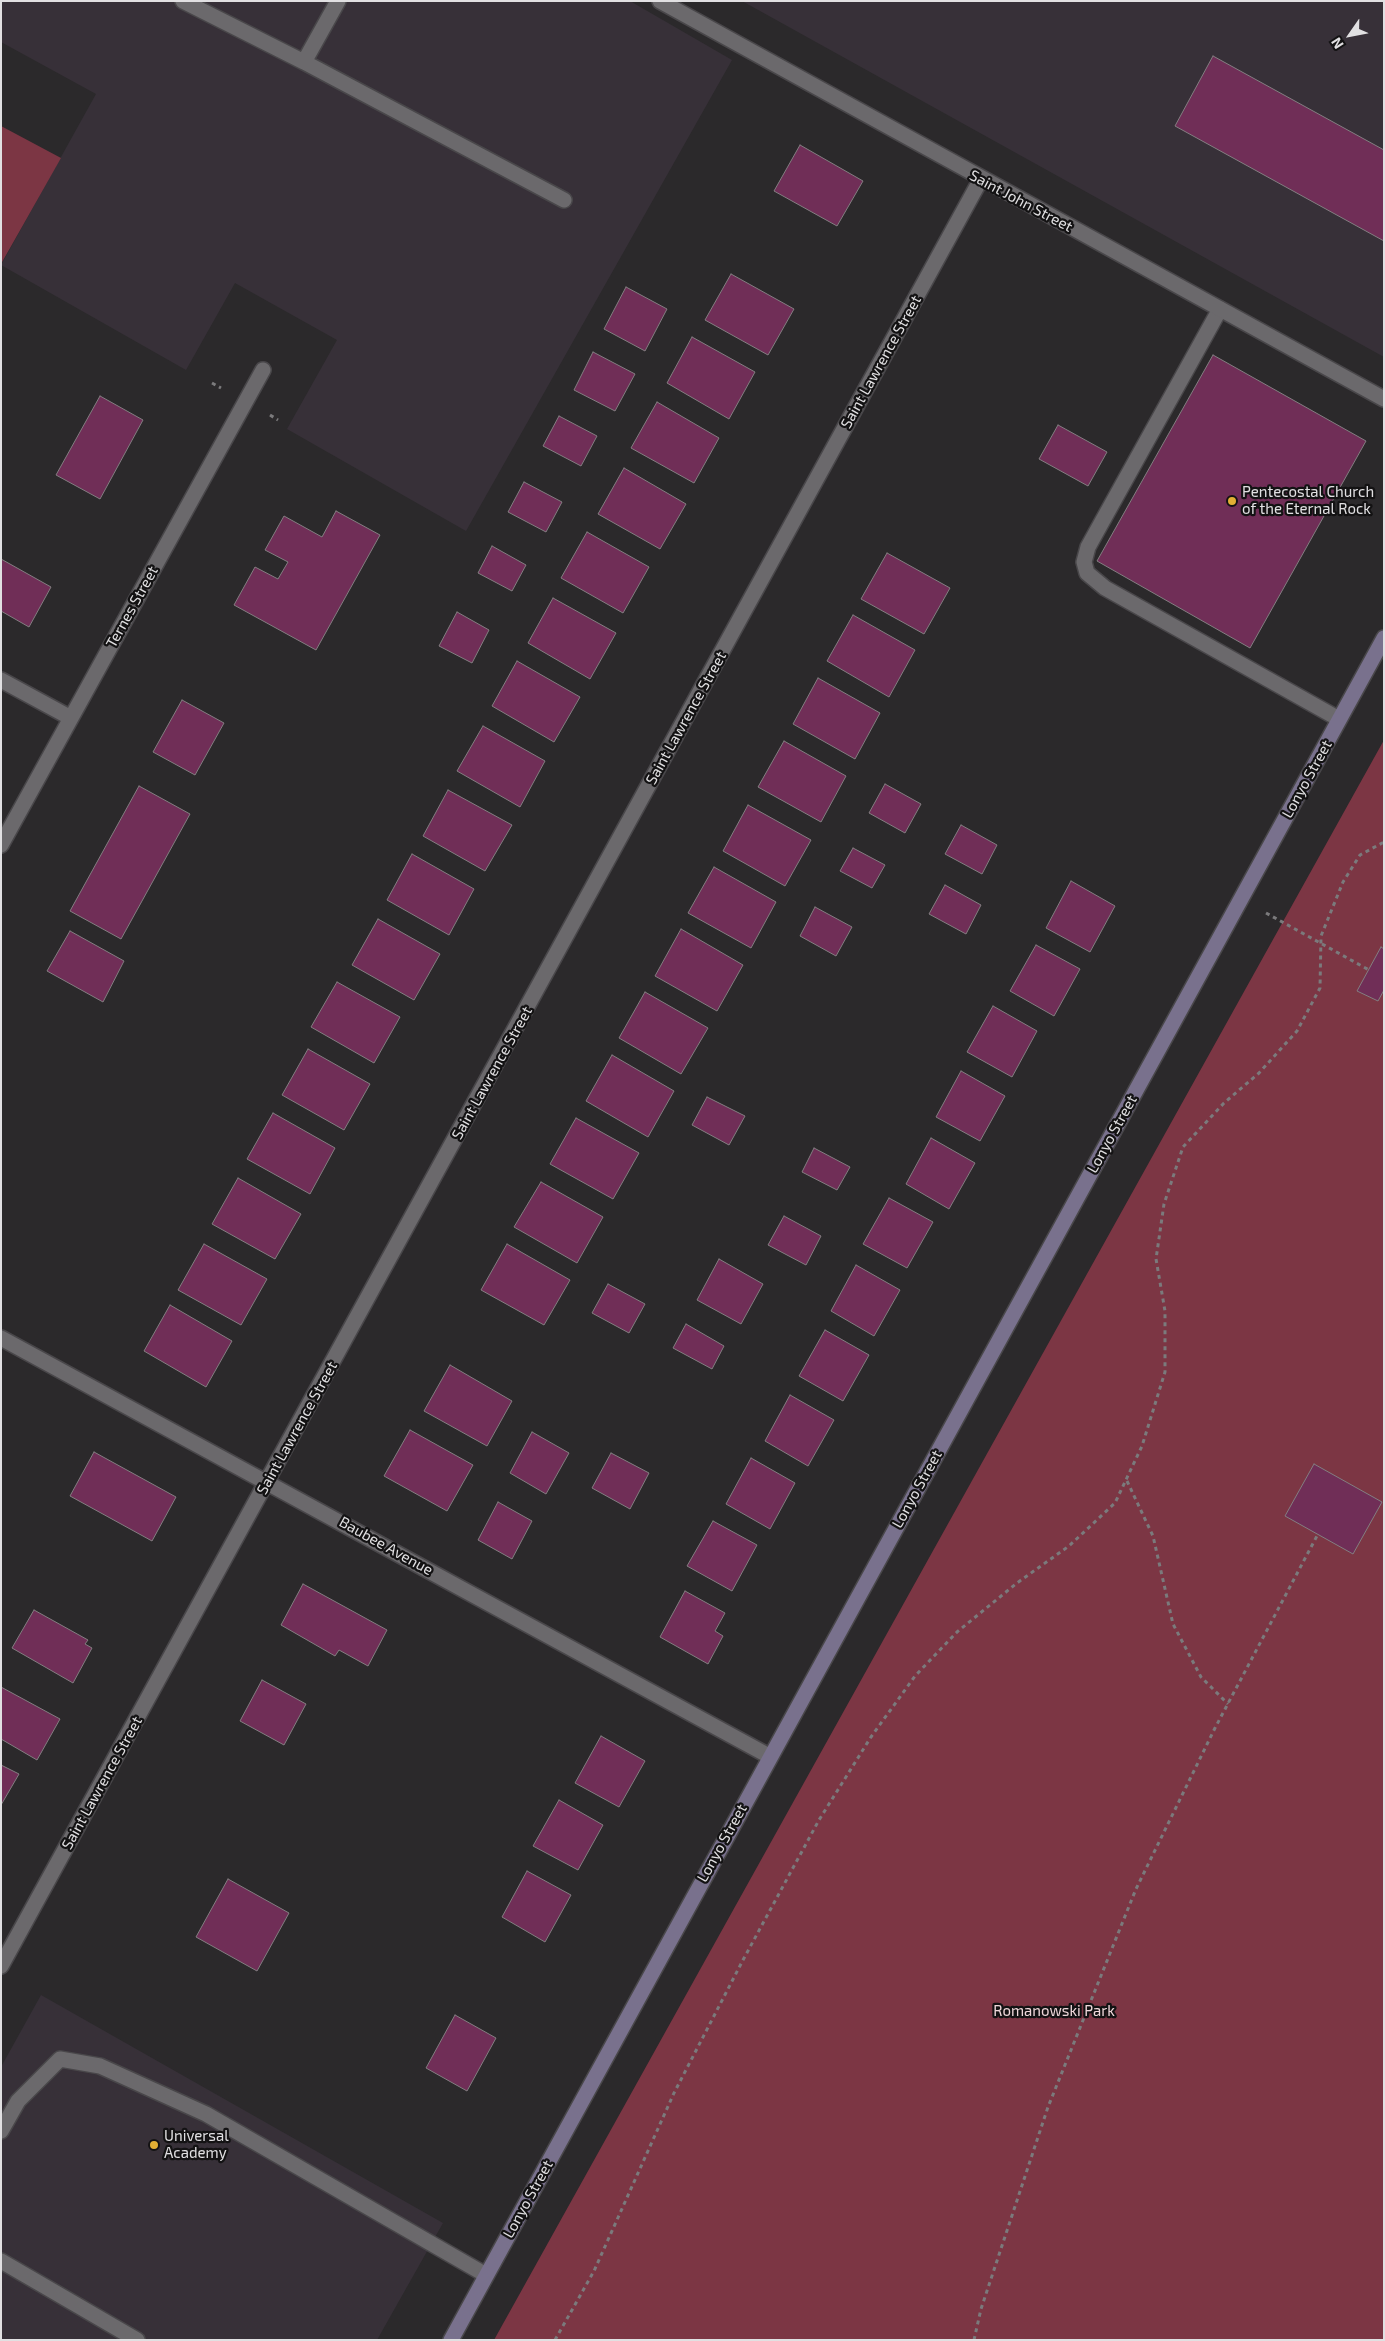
<!DOCTYPE html>
<html>
<head>
<meta charset="utf-8">
<style>
  body { margin:0 }
  #map { position:relative; width:1385px; height:2341px; overflow:hidden; background:#2b292b; font-family:"Exo 2",sans-serif }
  canvas { display:block }
  .frame { position:absolute; inset:0; border:2px solid #e1e0e2; pointer-events:none }
  .north { position:absolute; left:1325px; top:10px; width:50px; height:50px; -webkit-text-stroke:4px #131213; paint-order:stroke; rotate:237deg; font-size:14px; font-weight:700; line-height:20px; text-align:center; color:#e1e0e2 }
  .north::after { content:''; display:block; margin:auto; width:18px; height:22px; background:#e1e0e2; clip-path:polygon(50% 0,100% 100%,50% 72%,0 100%) }
</style>
</head>
<body>
<div id="map">
<canvas width="1385" height="2341"></canvas>
<div class="frame"></div>
<div class="north">N</div>
</div>
<script>
const c = document.querySelector('canvas').getContext('2d');
c.lineJoin = 'round';
function fillPath(path, color) {
  c.fillStyle = color;
  c.fill(path, 'evenodd');
}
function poly(rows) {
  const path = new Path2D();
  for (const r of rows) {
    path.moveTo(r[0], r[1]);
    for (let i = 2; i < r.length; i += 2) path.lineTo(r[i], r[i + 1]);
  }
  return path;
}
function strokePath(path, color, width, dash) {
  c.strokeStyle = color;
  c.lineWidth = width;
  c.lineCap = dash ? 'butt' : 'round';
  c.setLineDash(dash || []);
  c.stroke(path);
}
function label(font, color, halo, rows, align = 'center') {
  c.font = font + ' "Exo 2",sans-serif';
  c.lineWidth = 4.5;
  c.setLineDash([]);
  c.textBaseline = 'middle';
  c.strokeStyle = halo;
  c.fillStyle = color;
  for (const [text, x, y, turn = 0] of rows) {
    c.save();
    c.translate(x, y);
    c.rotate((+turn || 0) * Math.PI / 180);
    c.textAlign = isNaN(turn) ? turn : align;
    if (halo) c.strokeText(text, 0, 0);
    c.fillText(text, 0, 0);
    c.restore();
  }
}
fillPath(poly([
  [1,1,630,1,732,60,466,531,287,429,337,340,235,283,186,370,1,265,96,94,1,42],
  [742,1,1384,1,1384,357],
  [41,1995,443,2223,377,2340,1,2340,1,2067]
]), '#373038');
fillPath(poly([
  [1,126,61,158,1,264],
  [1384,740,1384,2340,494,2340]
]), '#7c3644');
const building = poly([
  [1213,56,1384,150,1384,241,1175,126,1213,56],
  [800,145,863,181,837,226,774,191,800,145],
  [731,274,794,309,768,355,705,320,731,274],
  [626,287,667,309,645,351,604,329,626,287],
  [692,337,755,372,729,419,667,383,692,337],
  [593,352,635,374,615,411,574,390,593,352],
  [1213,355,1366,441,1250,648,1097,561,1213,355],
  [100,396,143,420,100,499,56,475,100,396],
  [657,402,719,438,694,483,631,448,657,402],
  [559,416,597,436,581,466,543,446,559,416],
  [1058,425,1107,452,1088,486,1039,459,1058,425],
  [624,468,686,504,660,549,598,514,624,468],
  [524,482,562,502,546,532,508,512,524,482],
  [336,511,380,535,316,650,234,605,255,567,278,579,288,562,265,550,284,516,322,537,336,511],
  [587,532,649,567,623,613,561,578,587,532],
  [492,546,526,565,512,591,478,573,492,546],
  [887,553,950,588,924,634,861,599,887,553],
  [1,559,51,587,29,627,1,611,1,559],
  [553,598,616,633,590,679,528,643,553,598],
  [457,612,489,630,472,663,439,646,457,612],
  [853,615,915,650,889,697,827,661,853,615],
  [517,661,580,697,554,742,492,706,517,661],
  [818,678,880,713,855,759,793,724,818,678],
  [182,700,224,723,195,775,153,752,182,700],
  [483,726,545,761,520,807,457,771,483,726],
  [784,741,846,776,821,822,758,787,784,741],
  [885,784,921,804,905,833,869,813,885,784],
  [139,786,190,814,121,939,70,911,139,786],
  [448,790,512,825,485,871,423,836,448,790],
  [748,805,811,840,785,886,723,851,748,805],
  [961,825,997,845,982,874,945,854,961,825],
  [853,848,885,865,872,888,840,871,853,848],
  [412,854,474,889,449,935,387,900,412,854],
  [714,867,776,902,751,948,688,913,714,867],
  [1071,881,1115,906,1090,952,1046,928,1071,881],
  [945,885,981,905,966,934,929,914,945,885],
  [815,907,852,927,836,956,800,936,815,907],
  [378,919,440,954,414,1000,352,965,378,919],
  [681,929,743,965,717,1011,655,976,681,929],
  [70,931,124,961,103,1002,47,971,70,931],
  [1036,945,1080,969,1054,1016,1010,991,1036,945],
  [1381,947,1384,949,1384,990,1378,1001,1357,991,1381,947],
  [337,982,400,1017,374,1063,311,1027,337,982],
  [645,992,708,1028,681,1074,619,1038,645,992],
  [993,1006,1037,1031,1012,1077,967,1052,993,1006],
  [308,1049,370,1084,344,1130,282,1095,308,1049],
  [612,1055,674,1091,648,1137,586,1101,612,1055],
  [961,1071,1005,1096,980,1141,936,1117,961,1071],
  [707,1097,745,1116,729,1145,692,1125,707,1097],
  [273,1113,335,1148,310,1194,247,1159,273,1113],
  [576,1118,639,1153,613,1199,550,1164,576,1118],
  [931,1138,975,1163,949,1209,906,1184,931,1138],
  [814,1148,850,1167,837,1190,802,1172,814,1148],
  [238,1178,301,1214,275,1259,212,1224,238,1178],
  [541,1182,603,1217,577,1263,514,1227,541,1182],
  [889,1198,933,1222,907,1268,863,1244,889,1198],
  [784,1216,821,1236,806,1265,768,1245,784,1216],
  [204,1244,267,1279,241,1325,178,1290,204,1244],
  [507,1244,570,1280,544,1325,481,1290,507,1244],
  [719,1259,763,1284,741,1324,697,1300,719,1259],
  [856,1265,900,1290,874,1336,831,1311,856,1265],
  [608,1284,645,1304,629,1333,592,1313,608,1284],
  [170,1305,232,1341,206,1387,144,1351,170,1305],
  [686,1324,724,1346,712,1369,673,1348,686,1324],
  [825,1330,869,1355,843,1401,799,1376,825,1330],
  [450,1365,512,1401,487,1446,424,1411,450,1365],
  [790,1395,834,1420,808,1466,765,1441,790,1395],
  [410,1430,473,1465,447,1511,384,1476,410,1430],
  [532,1432,569,1453,546,1494,510,1473,532,1432],
  [94,1452,176,1497,152,1541,70,1496,94,1452],
  [611,1453,649,1473,630,1509,592,1488,611,1453],
  [751,1458,795,1483,770,1529,726,1504,751,1458],
  [1314,1464,1382,1502,1353,1554,1285,1516,1314,1464],
  [498,1502,532,1521,512,1559,478,1540,498,1502],
  [713,1521,757,1545,732,1591,687,1566,713,1521],
  [303,1584,387,1630,368,1666,339,1650,335,1656,281,1625,303,1584],
  [685,1591,725,1613,715,1631,723,1636,708,1664,660,1637,685,1591],
  [34,1610,88,1640,85,1644,92,1648,73,1683,12,1648,34,1610],
  [262,1680,306,1704,284,1745,240,1721,262,1680],
  [1,1687,60,1719,37,1760,1,1739,1,1687],
  [601,1736,645,1761,619,1807,575,1783,601,1736],
  [1,1765,19,1774,1,1805,1,1765],
  [559,1800,603,1825,578,1870,533,1846,559,1800],
  [527,1871,571,1895,545,1942,502,1917,527,1871],
  [228,1879,289,1913,257,1971,196,1937,228,1879],
  [455,2015,496,2038,467,2091,426,2068,455,2015]
]);
fillPath(building, '#702e57');
strokePath(building, '#837e81', 1);
const lane = poly([
  [183,1,304,62],
  [338,1,304,62,564,200],
  [1220,309,1088,547,1084,562,1087,573,1105,588,1339,719],
  [1,2131,18,2101,60,2059,100,2066,206,2114,486,2275],
  [1,2261,137,2340]
]);
const street = poly([
  [660,1,1384,399],
  [1,680,71,718],
  [1,845,263,370],
  [1,1338,769,1756],
  [1,1966,981,179]
]);
const secondary = poly([
  [451,2340,1384,638]
]);
strokePath(lane, '#49474a', 18);
strokePath(street, '#49474a', 18);
strokePath(secondary, '#49474a', 18);
strokePath(poly([
  [212,383,221,388],
  [270,415,278,420],
  [1266,913,1369,970],
  [1127,1481,1153,1536,1173,1624,1201,1677,1228,1704],
  [555,2340,594,2271,674,2093,743,1960,819,1820,871,1737,915,1676,957,1632,1017,1583,1069,1546,1115,1503,1142,1446,1165,1372,1165,1311,1156,1259,1164,1204,1183,1147,1224,1103,1259,1073,1297,1031,1320,988,1321,936,1343,882,1360,855,1384,842],
  [974,2340,981,2309,1048,2107,1136,1889,1215,1728,1318,1534]
]), '#7b7a7c', 3, [4, 4]);
strokePath(lane, '#6b696c', 15);
strokePath(street, '#6b696c', 15);
strokePath(secondary, '#79718d', 15);
for (const [x, y, r, color] of [
  [1232,501,5,"#e2af34"],
  [154,2145,5,"#e2af34"]
]) {
  const dot = new Path2D();
  dot.arc(x, y, r, 0, 2 * Math.PI);
  c.fillStyle = color;
  c.fill(dot);
  strokePath(dot, '#131213', 2);
}
label('15px', '#e1e0e2', '#131213', [
  ["Saint John Street",1021,201,28],
  ["Saint Lawrence Street",881,362,-61],
  ["Ternes Street",132,607,-61],
  ["Saint Lawrence Street",686,718,-61],
  ["Lonyo Street",1307,779,-61],
  ["Saint Lawrence Street",492,1073,-61],
  ["Lonyo Street",1112,1134,-61],
  ["Saint Lawrence Street",297,1428,-61],
  ["Lonyo Street",917,1489,-61],
  ["Baubee Avenue",386,1546,29],
  ["Saint Lawrence Street",102,1783,-61],
  ["Lonyo Street",722,1843,-61],
  ["Lonyo Street",528,2199,-61]
]);
label('15px', '#e1e0e2', '#131213', [
  ["Pentecostal Church",1242,492],
  ["of the Eternal Rock",1242,509],
  ["Universal",164,2136],
  ["Academy",164,2153]
], 'left');
label('15px', '#f0d8db', '#131213', [
  ["Romanowski Park",1054,2011]
]);
</script>
</body>
</html>
